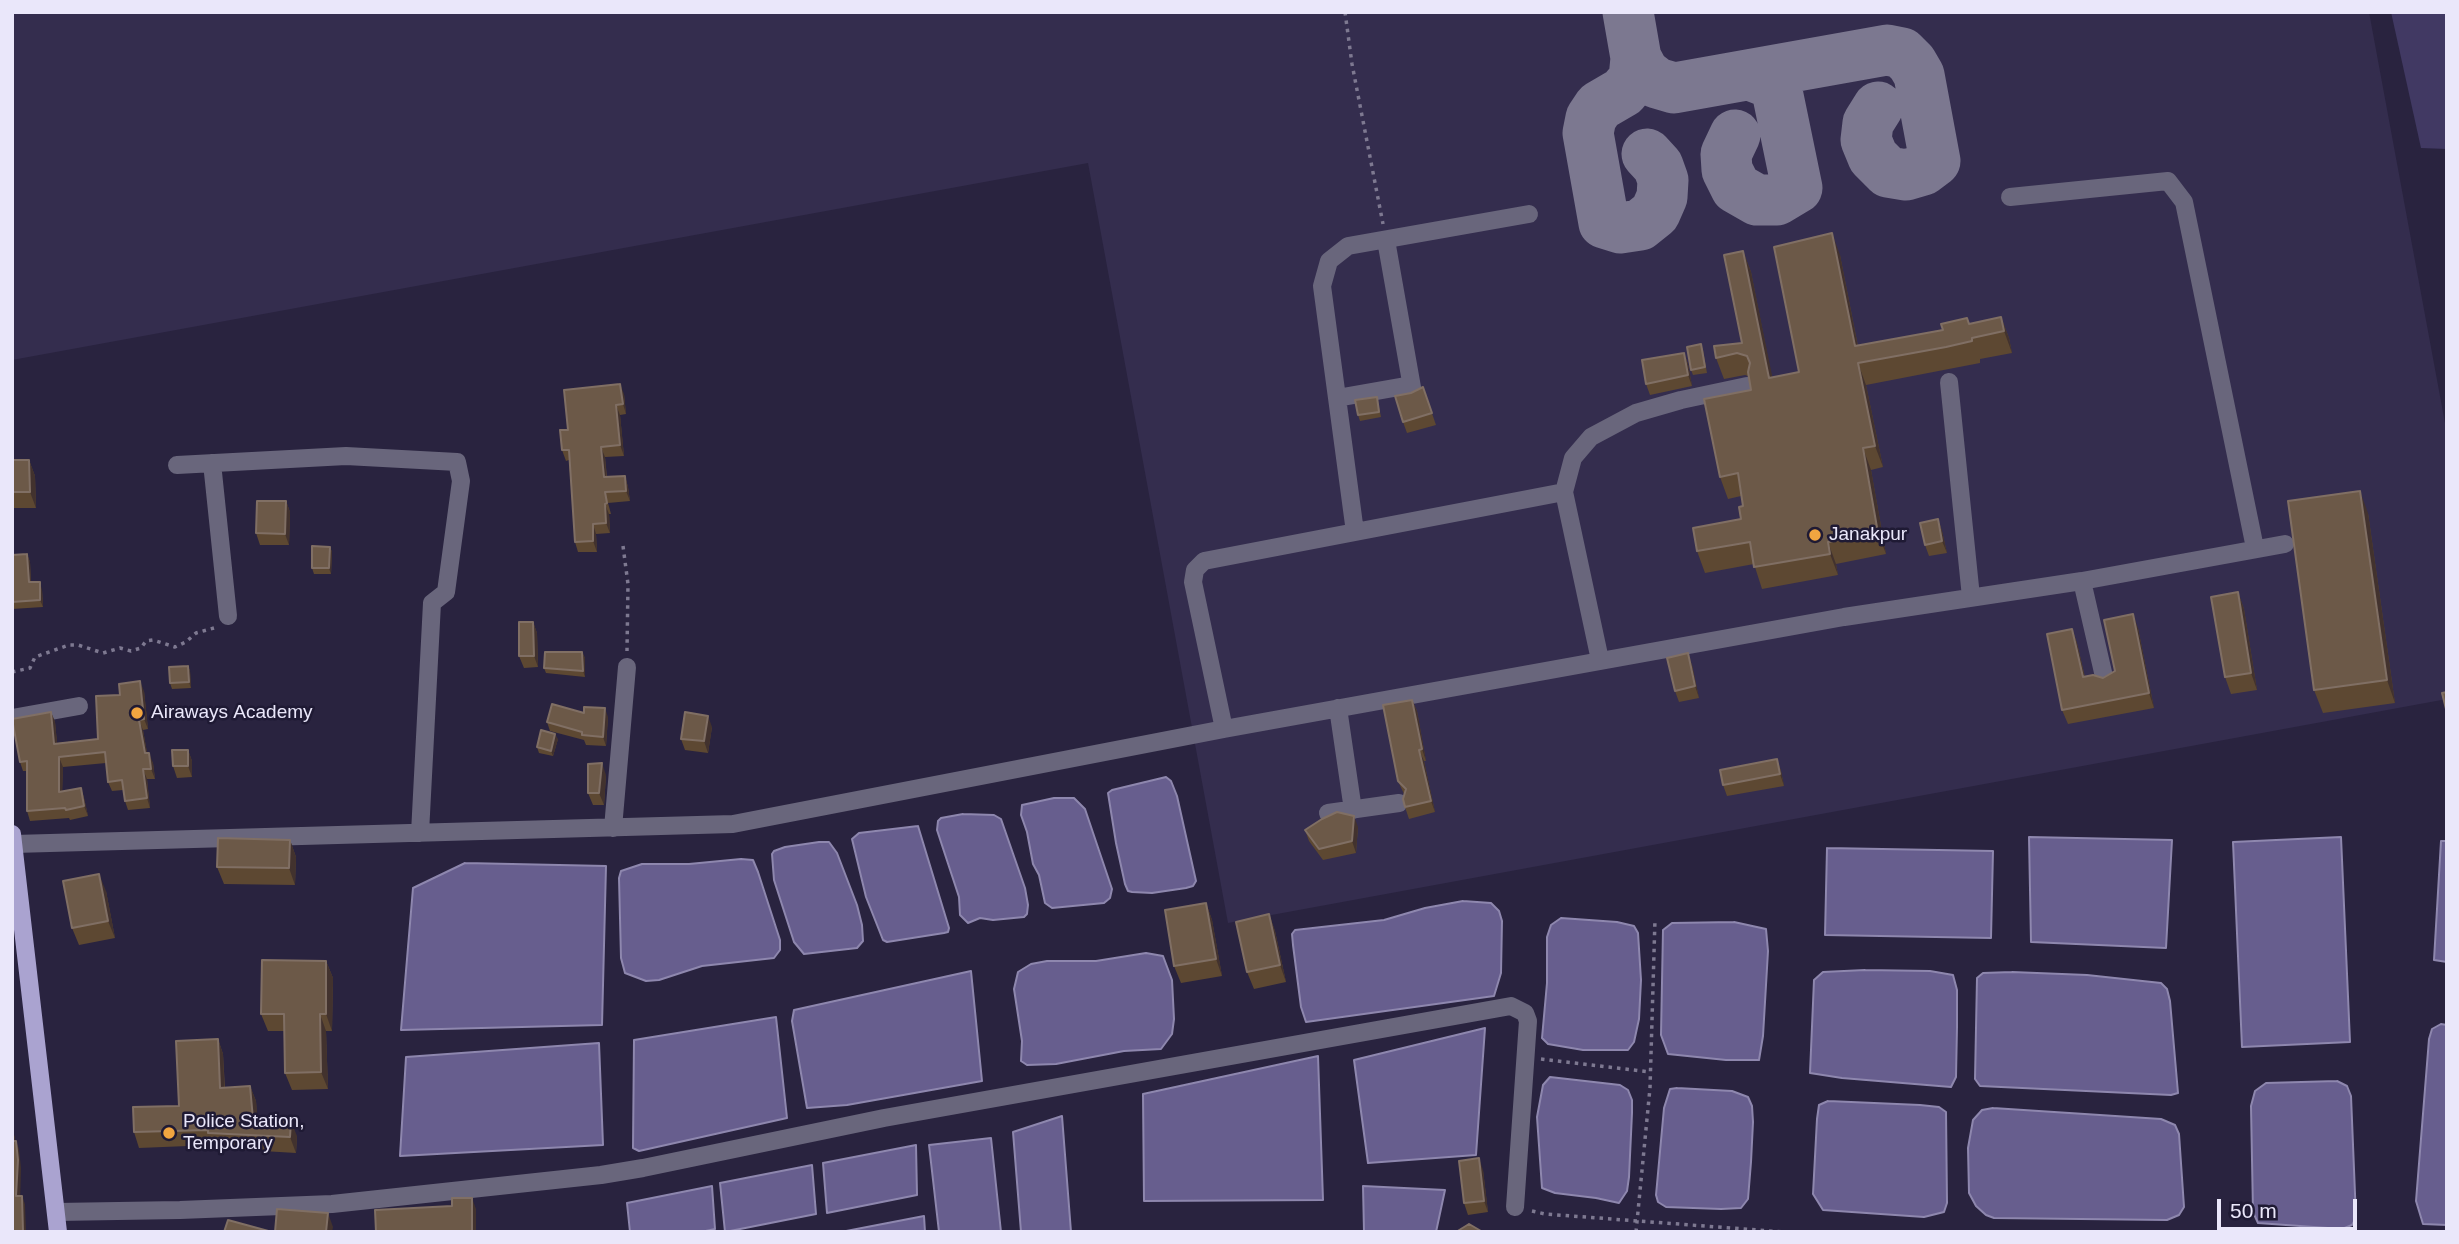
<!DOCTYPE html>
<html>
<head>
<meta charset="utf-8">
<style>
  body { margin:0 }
  #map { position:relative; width:2459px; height:1244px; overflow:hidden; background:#29233f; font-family:Arial,sans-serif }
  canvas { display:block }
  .frame { position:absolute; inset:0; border:14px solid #eae7fa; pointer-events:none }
  .scale { position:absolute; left:2217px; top:1199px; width:140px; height:32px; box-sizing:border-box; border:4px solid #eae7fa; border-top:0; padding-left:9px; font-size:21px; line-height:24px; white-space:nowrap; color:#eae7fa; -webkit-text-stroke:5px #1f1a34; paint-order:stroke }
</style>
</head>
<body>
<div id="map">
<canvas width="2459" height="1244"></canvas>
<div class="frame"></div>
<div class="scale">50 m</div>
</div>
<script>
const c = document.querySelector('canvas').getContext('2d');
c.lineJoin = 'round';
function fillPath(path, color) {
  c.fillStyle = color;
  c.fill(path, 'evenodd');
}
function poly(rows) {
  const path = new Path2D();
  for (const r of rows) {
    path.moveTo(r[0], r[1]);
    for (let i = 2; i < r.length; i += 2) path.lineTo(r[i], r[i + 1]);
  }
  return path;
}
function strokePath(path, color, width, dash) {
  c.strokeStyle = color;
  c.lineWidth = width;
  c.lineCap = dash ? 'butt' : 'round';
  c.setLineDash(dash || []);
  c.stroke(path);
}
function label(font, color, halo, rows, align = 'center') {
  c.font = font + ' Arial,sans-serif';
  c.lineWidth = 5;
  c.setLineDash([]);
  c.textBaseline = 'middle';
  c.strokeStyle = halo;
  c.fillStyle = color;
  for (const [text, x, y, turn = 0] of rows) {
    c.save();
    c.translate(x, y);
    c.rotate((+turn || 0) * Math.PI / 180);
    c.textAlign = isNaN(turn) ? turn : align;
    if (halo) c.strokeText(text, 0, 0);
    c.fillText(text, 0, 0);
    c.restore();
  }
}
fillPath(poly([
  [12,12,2369,12,2447,434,2447,699,1228,923,1088,163,12,360]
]), '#342d4e');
fillPath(poly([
  [2391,12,2447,12,2447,149,2421,148]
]), '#413963');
const water = poly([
  [1166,777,1171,781,1177,796,1196,881,1193,886,1186,888,1152,893,1132,892,1128,891,1125,884,1116,843,1108,793,1112,790,1166,777],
  [1054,798,1074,798,1085,809,1112,889,1110,898,1104,903,1052,908,1045,903,1039,875,1033,864,1027,832,1021,815,1022,805,1054,798],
  [963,814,994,815,1001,819,1025,888,1028,905,1027,914,1024,917,993,920,980,918,968,923,960,915,959,897,937,830,938,821,941,818,963,814],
  [918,826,949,928,948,932,944,933,887,942,883,940,866,897,852,839,859,833,918,826],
  [2029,837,2172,840,2166,948,2031,942,2029,837],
  [2341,837,2350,1042,2242,1047,2233,842,2341,837],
  [2441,841,2447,841,2447,962,2434,960,2441,841],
  [819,842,829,842,837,853,857,905,862,925,863,941,857,948,804,954,794,942,774,880,772,854,774,851,785,847,819,842],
  [1827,848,1993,851,1991,938,1825,935,1827,848],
  [741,859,753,860,758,872,780,940,780,950,774,958,702,966,659,980,646,981,625,973,621,958,619,878,621,871,642,864,689,864,741,859],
  [465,863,606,866,602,1025,401,1030,413,888,465,863],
  [1463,901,1491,903,1499,911,1502,921,1501,973,1494,996,1306,1022,1301,1007,1293,945,1292,934,1295,930,1384,920,1425,908,1463,901],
  [1561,918,1617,922,1634,926,1638,933,1641,980,1639,1019,1634,1042,1628,1050,1583,1050,1548,1044,1542,1038,1547,983,1547,937,1551,925,1561,918],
  [1734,922,1766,929,1768,951,1763,1036,1759,1060,1726,1060,1668,1054,1661,1035,1663,930,1672,923,1734,922],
  [1146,953,1163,956,1172,980,1174,1019,1172,1034,1161,1049,1124,1051,1056,1064,1027,1065,1021,1061,1022,1041,1014,989,1018,972,1031,964,1047,961,1096,961,1146,953],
  [1865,970,1930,971,1953,975,1957,990,1957,1027,1956,1077,1951,1087,1842,1078,1810,1073,1814,980,1823,972,1865,970],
  [971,971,982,1081,847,1105,807,1108,792,1021,794,1010,971,971],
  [2012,972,2087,975,2161,983,2167,989,2170,1001,2178,1093,2171,1095,1980,1086,1975,1079,1977,978,1983,973,2012,972],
  [776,1017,787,1118,639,1151,633,1148,634,1040,776,1017],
  [2441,1024,2447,1025,2447,1225,2423,1224,2416,1201,2429,1039,2432,1029,2441,1024],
  [1485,1028,1476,1155,1368,1163,1354,1060,1485,1028],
  [599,1043,603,1145,400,1156,406,1057,599,1043],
  [1318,1056,1323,1200,1144,1201,1143,1094,1318,1056],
  [1550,1077,1620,1085,1628,1090,1632,1100,1632,1113,1629,1177,1627,1191,1619,1203,1596,1198,1555,1193,1542,1188,1537,1117,1543,1085,1550,1077],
  [2337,1081,2347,1086,2351,1096,2356,1218,2352,1225,2342,1229,2258,1223,2253,1212,2251,1106,2255,1091,2266,1083,2337,1081],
  [1677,1088,1732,1091,1748,1097,1752,1106,1753,1122,1751,1162,1748,1199,1741,1208,1721,1209,1666,1207,1658,1202,1656,1195,1664,1108,1670,1089,1677,1088],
  [1828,1101,1920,1105,1939,1107,1946,1112,1947,1203,1944,1212,1924,1217,1823,1210,1813,1194,1817,1119,1819,1105,1828,1101],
  [1993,1108,2161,1119,2175,1125,2179,1134,2184,1207,2179,1215,2167,1220,1994,1218,1986,1215,1976,1206,1969,1193,1968,1148,1973,1120,1982,1110,1993,1108],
  [1062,1116,1071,1232,1021,1232,1013,1132,1062,1116],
  [991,1138,1001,1232,939,1232,929,1145,991,1138],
  [916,1145,917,1195,827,1213,823,1163,916,1145],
  [812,1165,816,1214,725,1232,720,1183,812,1165],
  [712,1186,715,1229,701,1232,630,1232,627,1203,712,1186],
  [1363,1186,1445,1190,1436,1232,1364,1232,1363,1186],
  [924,1216,925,1232,841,1232,924,1216]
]);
fillPath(water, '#675e8e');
strokePath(water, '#8e87ae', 2);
strokePath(poly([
  [1628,12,1636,58,1644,73,1657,83,1674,88,1887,50,1902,53,1912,63,1919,75,1935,161,1923,170,1906,175,1888,172,1873,157,1866,140,1868,123,1878,107],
  [1636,58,1634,79,1623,92,1599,106,1591,118,1588,133,1604,223,1620,228,1640,225,1655,213,1662,197,1663,180,1658,166,1647,154],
  [1735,135,1726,154,1727,170,1736,188,1757,200,1777,200,1797,188,1777,91,1768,82,1750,75]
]), '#7c7890', 51);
strokePath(poly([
  [1345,12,1352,64,1383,224],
  [623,546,628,584,627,651],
  [12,672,30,668,35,657,69,645,78,645,103,653,120,648,131,651,141,648,146,641,153,640,175,647,186,642,196,633,214,628],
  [1541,1059,1650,1072],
  [1532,1211,1545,1214,1784,1232],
  [1636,1232,1650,1088,1655,919]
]), '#7e7991', 3.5, [3.5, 5]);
strokePath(poly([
  [2010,197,2168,181,2184,202,2255,548],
  [1386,240,1413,393],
  [1949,382,1971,597],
  [1337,398,1411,385],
  [212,463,228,616],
  [177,465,346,456,457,462,461,481,446,592,432,603,420,833],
  [1355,532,1322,286,1329,261,1348,246,1529,214],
  [2082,581,2105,681],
  [1600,660,1564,492,1573,458,1591,437,1636,413,1681,400,1747,386],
  [1338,708,1353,810],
  [12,718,79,706],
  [1224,729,1844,617,2082,581,2285,544],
  [1328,813,1399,803],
  [613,828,627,667],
  [14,844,733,824,1224,729,1193,582,1195,570,1204,561,1564,492],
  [56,1212,180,1210,332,1204,601,1175,643,1168,884,1118,1511,1006,1525,1013,1528,1021,1515,1207]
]), '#69667c', 18);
strokePath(poly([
  [12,834,58,1232]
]), '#aaa3d0', 18);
fillPath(poly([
  [1743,251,1751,272,1772,378,1799,372,1840,255,1858,346,1943,330,2001,317,2009,338,2012,353,1980,359,1980,363,1954,368,1866,385,1883,467,1871,470,1886,554,1836,564,1838,575,1762,589,1754,564,1705,573,1697,551,1741,519,1743,506,1741,496,1728,499,1720,477,1751,390,1748,376,1745,375,1724,379,1716,358,1742,343],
  [1701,344,1703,350,1707,373,1693,375,1691,370],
  [1684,353,1688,364,1692,386,1650,395,1646,384],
  [1423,387,1436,425,1407,433,1403,422,1411,393],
  [624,394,626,414,620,415,624,456,605,457,607,477,625,476,628,487,630,501,608,503,611,514,609,514,610,533,596,534,597,552,578,552,575,542,569,460,566,461,562,450],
  [1377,397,1381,417,1360,421,1358,415],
  [12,460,29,460,35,476,36,508,12,508],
  [286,501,290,512,289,545,260,545,256,533],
  [2368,513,2395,703,2323,713,2314,690],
  [1938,519,1942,531,1947,553,1929,556,1925,545],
  [330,547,332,552,331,574,314,574,312,568],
  [27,554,30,562,31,582,42,590,43,607,12,609,12,555],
  [2238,592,2244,609,2257,690,2231,694,2225,677],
  [533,622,537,633,538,667,524,668,519,656],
  [2138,628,2154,708,2068,724,2062,710,2072,629,2077,643,2085,677,2103,678,2115,671],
  [582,652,585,658,585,677,546,673,544,668],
  [1692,665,1699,698,1679,702,1675,691],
  [188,666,190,671,191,688,172,689,170,683],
  [144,691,148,729,143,730,147,753,153,763,155,779,147,779,150,808,128,810,125,801,123,790,112,791,108,782,106,763,63,767,62,792,81,788,84,798,88,816,70,820,69,818,30,821,27,811,27,771,23,771,20,762,51,712,55,722,57,743,98,739],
  [1412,700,1417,711,1426,761,1424,761,1435,812,1409,819,1405,807,1404,794,1398,781],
  [584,713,608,717,606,746,586,745,584,740,550,731,547,722],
  [712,727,708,753,685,750,681,739],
  [558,739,553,756,539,753,537,747],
  [188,750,192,761,192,777,177,778,173,766],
  [1777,759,1781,771,1784,786,1727,796,1723,785],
  [606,775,604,805,593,805,588,793],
  [1358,827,1356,853,1323,860,1309,841,1305,830],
  [290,840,296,857,295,885,224,884,217,867],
  [106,891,115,938,79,945,72,928],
  [1206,903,1212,920,1222,976,1181,983,1174,966],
  [1269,914,1275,931,1286,982,1254,989,1247,972],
  [326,961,333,978,332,1031,326,1031,328,1089,292,1090,285,1073,284,1031,268,1031,261,1014],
  [218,1039,223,1054,225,1088,250,1086,256,1101,257,1119,297,1136,296,1153,213,1148,212,1145,139,1148,134,1132,179,1106],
  [1483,1170,1488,1212,1468,1215,1464,1203]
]), '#5d4832');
fillPath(poly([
  [1832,233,1840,255,1861,362,1855,346],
  [1743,251,1751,272,1777,400,1769,378],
  [2001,317,2009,338,2012,353,2004,331],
  [1684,353,1688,364,1692,386,1688,375],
  [1858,363,1866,385,1883,467,1875,446],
  [620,384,624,394,626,414,623,404],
  [616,405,620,415,624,456,620,445],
  [601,447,605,457,607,488,604,477],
  [1863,448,1871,470,1886,554,1878,533],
  [29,460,35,476,36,508,30,492],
  [625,476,628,487,630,501,626,491],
  [2360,491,2368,513,2395,703,2387,680],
  [286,501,290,512,289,545,285,534],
  [605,504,609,514,610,533,606,523],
  [1938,519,1942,531,1947,553,1942,541],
  [593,524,596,534,597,552,593,541],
  [1828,542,1836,564,1838,575,1830,554],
  [330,547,332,552,331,574,329,568],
  [27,554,30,562,31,590,29,582],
  [40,582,42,590,43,607,40,600],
  [2238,592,2244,609,2257,690,2251,673],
  [2133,614,2138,628,2154,708,2149,693],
  [533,622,537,633,538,667,534,656],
  [2072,629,2077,643,2088,692,2083,677],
  [582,652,585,658,585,677,583,671],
  [1688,653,1692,665,1699,698,1695,686],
  [188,666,190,671,191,688,189,682],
  [140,681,144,691,148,729,144,719],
  [1412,700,1417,711,1426,761,1422,749],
  [605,708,608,717,606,746,603,737],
  [51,712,55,722,58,753,54,744],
  [708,716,712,727,708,753,704,741],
  [139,720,143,730,149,763,145,753],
  [555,734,558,739,553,756,551,751],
  [188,750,192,761,192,777,188,766],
  [1419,750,1424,761,1435,812,1431,801],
  [149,753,153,763,155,779,151,769],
  [59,757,63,767,62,802,59,792],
  [1777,759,1781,771,1784,786,1780,774],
  [602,763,606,775,604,805,599,793],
  [143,769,147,779,150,808,147,798],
  [81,788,84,798,88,816,84,806],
  [1354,816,1358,827,1356,853,1352,841],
  [290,840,296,857,295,885,289,868],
  [99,874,106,891,115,938,108,921],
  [1206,903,1212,920,1222,976,1216,959],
  [1269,914,1275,931,1286,982,1280,965],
  [326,961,333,978,332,1031,326,1014],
  [320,1014,326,1031,328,1089,321,1072],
  [218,1039,223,1054,225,1103,220,1088],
  [250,1086,256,1101,259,1134,253,1119],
  [291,1121,297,1136,296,1153,290,1137],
  [12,1130,15,1137,15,1150,12,1141],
  [16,1141,19,1149,21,1168,20,1204,16,1196],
  [1479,1158,1483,1170,1488,1212,1484,1201],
  [22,1196,25,1204,26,1232,23,1232],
  [472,1198,476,1209,476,1232,472,1232],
  [328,1213,333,1227,332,1232,326,1232]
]), '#42322e');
const building = poly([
  [1832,233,1855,346,1943,330,1941,324,1967,318,1969,324,2001,317,2004,331,1972,338,1972,341,1946,347,1858,363,1875,446,1863,448,1878,533,1828,542,1830,554,1754,567,1750,542,1697,551,1693,528,1741,519,1739,507,1743,506,1738,473,1720,477,1704,399,1751,390,1748,372,1750,363,1747,356,1737,353,1716,358,1714,346,1742,343,1724,255,1743,251,1769,378,1799,372,1774,247,1832,233],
  [1701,344,1705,367,1691,370,1687,347,1701,344],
  [1684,353,1688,375,1646,384,1642,360,1684,353],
  [620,384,623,404,616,405,620,445,601,447,604,477,625,476,626,491,605,492,607,503,605,504,606,523,593,524,593,541,575,542,569,450,562,450,560,430,568,430,564,390,620,384],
  [1423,387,1432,413,1403,422,1395,396,1411,393,1423,387],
  [1377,397,1379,412,1358,415,1355,400,1377,397],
  [12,460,29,460,30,492,12,492,12,460],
  [2360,491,2387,680,2314,690,2288,501,2360,491],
  [257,501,286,501,285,534,256,533,257,501],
  [1938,519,1942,541,1925,545,1920,523,1938,519],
  [312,546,330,547,329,568,312,568,312,546],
  [27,554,29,582,40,582,40,600,12,602,12,555,27,554],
  [2238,592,2251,673,2225,677,2211,597,2238,592],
  [2133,614,2149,693,2062,710,2047,634,2072,629,2083,677,2093,675,2103,678,2115,671,2104,620,2133,614],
  [519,622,533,622,534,656,519,656,519,622],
  [545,652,582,652,583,671,544,668,545,652],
  [1688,653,1695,686,1675,691,1667,658,1688,653],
  [188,666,189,682,170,683,169,667,188,666],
  [140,681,144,719,139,720,145,753,149,753,151,769,143,769,147,798,125,801,122,780,108,782,105,752,59,757,59,792,81,788,84,806,66,810,65,808,27,811,27,761,20,762,12,719,51,712,54,744,98,739,96,696,120,695,119,684,140,681],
  [2447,692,2447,713,2442,693,2447,692],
  [1412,700,1422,749,1419,750,1431,801,1405,807,1403,799,1406,789,1398,781,1383,705,1412,700],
  [552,704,584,713,584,707,605,708,603,737,582,735,582,732,547,722,552,704],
  [685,712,708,716,704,741,681,739,685,712],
  [541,730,555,734,551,751,537,747,541,730],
  [172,750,188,750,188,766,173,766,172,750],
  [1777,759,1780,774,1723,785,1720,770,1777,759],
  [602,763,599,793,588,793,588,764,602,763],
  [1337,812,1354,816,1352,841,1319,849,1305,830,1322,819,1337,812],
  [218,838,290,840,289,868,217,867,218,838],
  [99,874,108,921,72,928,63,881,99,874],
  [1206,903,1216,959,1174,966,1165,910,1206,903],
  [1269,914,1280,965,1247,972,1236,922,1269,914],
  [262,960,326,961,326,1014,320,1014,321,1072,285,1073,284,1014,261,1014,262,960],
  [218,1039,220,1088,250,1086,253,1119,291,1121,290,1137,208,1133,208,1130,134,1132,133,1107,179,1106,176,1041,218,1039],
  [12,1141,16,1141,18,1160,16,1196,22,1196,23,1232,12,1232,12,1141],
  [1479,1158,1484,1201,1464,1203,1459,1161,1479,1158],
  [452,1198,472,1198,472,1232,376,1232,375,1210,452,1206,452,1198],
  [277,1209,328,1213,326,1232,275,1232,277,1209],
  [228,1220,272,1232,224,1232,228,1220],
  [1469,1224,1481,1231,1482,1232,1456,1232,1469,1224]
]);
fillPath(building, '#6c5948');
strokePath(building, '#806f64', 2);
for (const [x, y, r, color] of [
  [1815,535,7,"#f1a540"],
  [137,713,7,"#f1a540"],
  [169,1133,7,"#f1a540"]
]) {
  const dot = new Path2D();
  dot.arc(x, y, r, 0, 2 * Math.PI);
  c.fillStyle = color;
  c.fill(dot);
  strokePath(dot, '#1f1a34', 2.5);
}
label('19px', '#eae7fa', '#1f1a34', [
  ["Janakpur",1829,535],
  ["Airaways Academy",151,713],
  ["Police Station,",183,1122],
  ["Temporary",183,1144]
], 'left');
</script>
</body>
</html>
